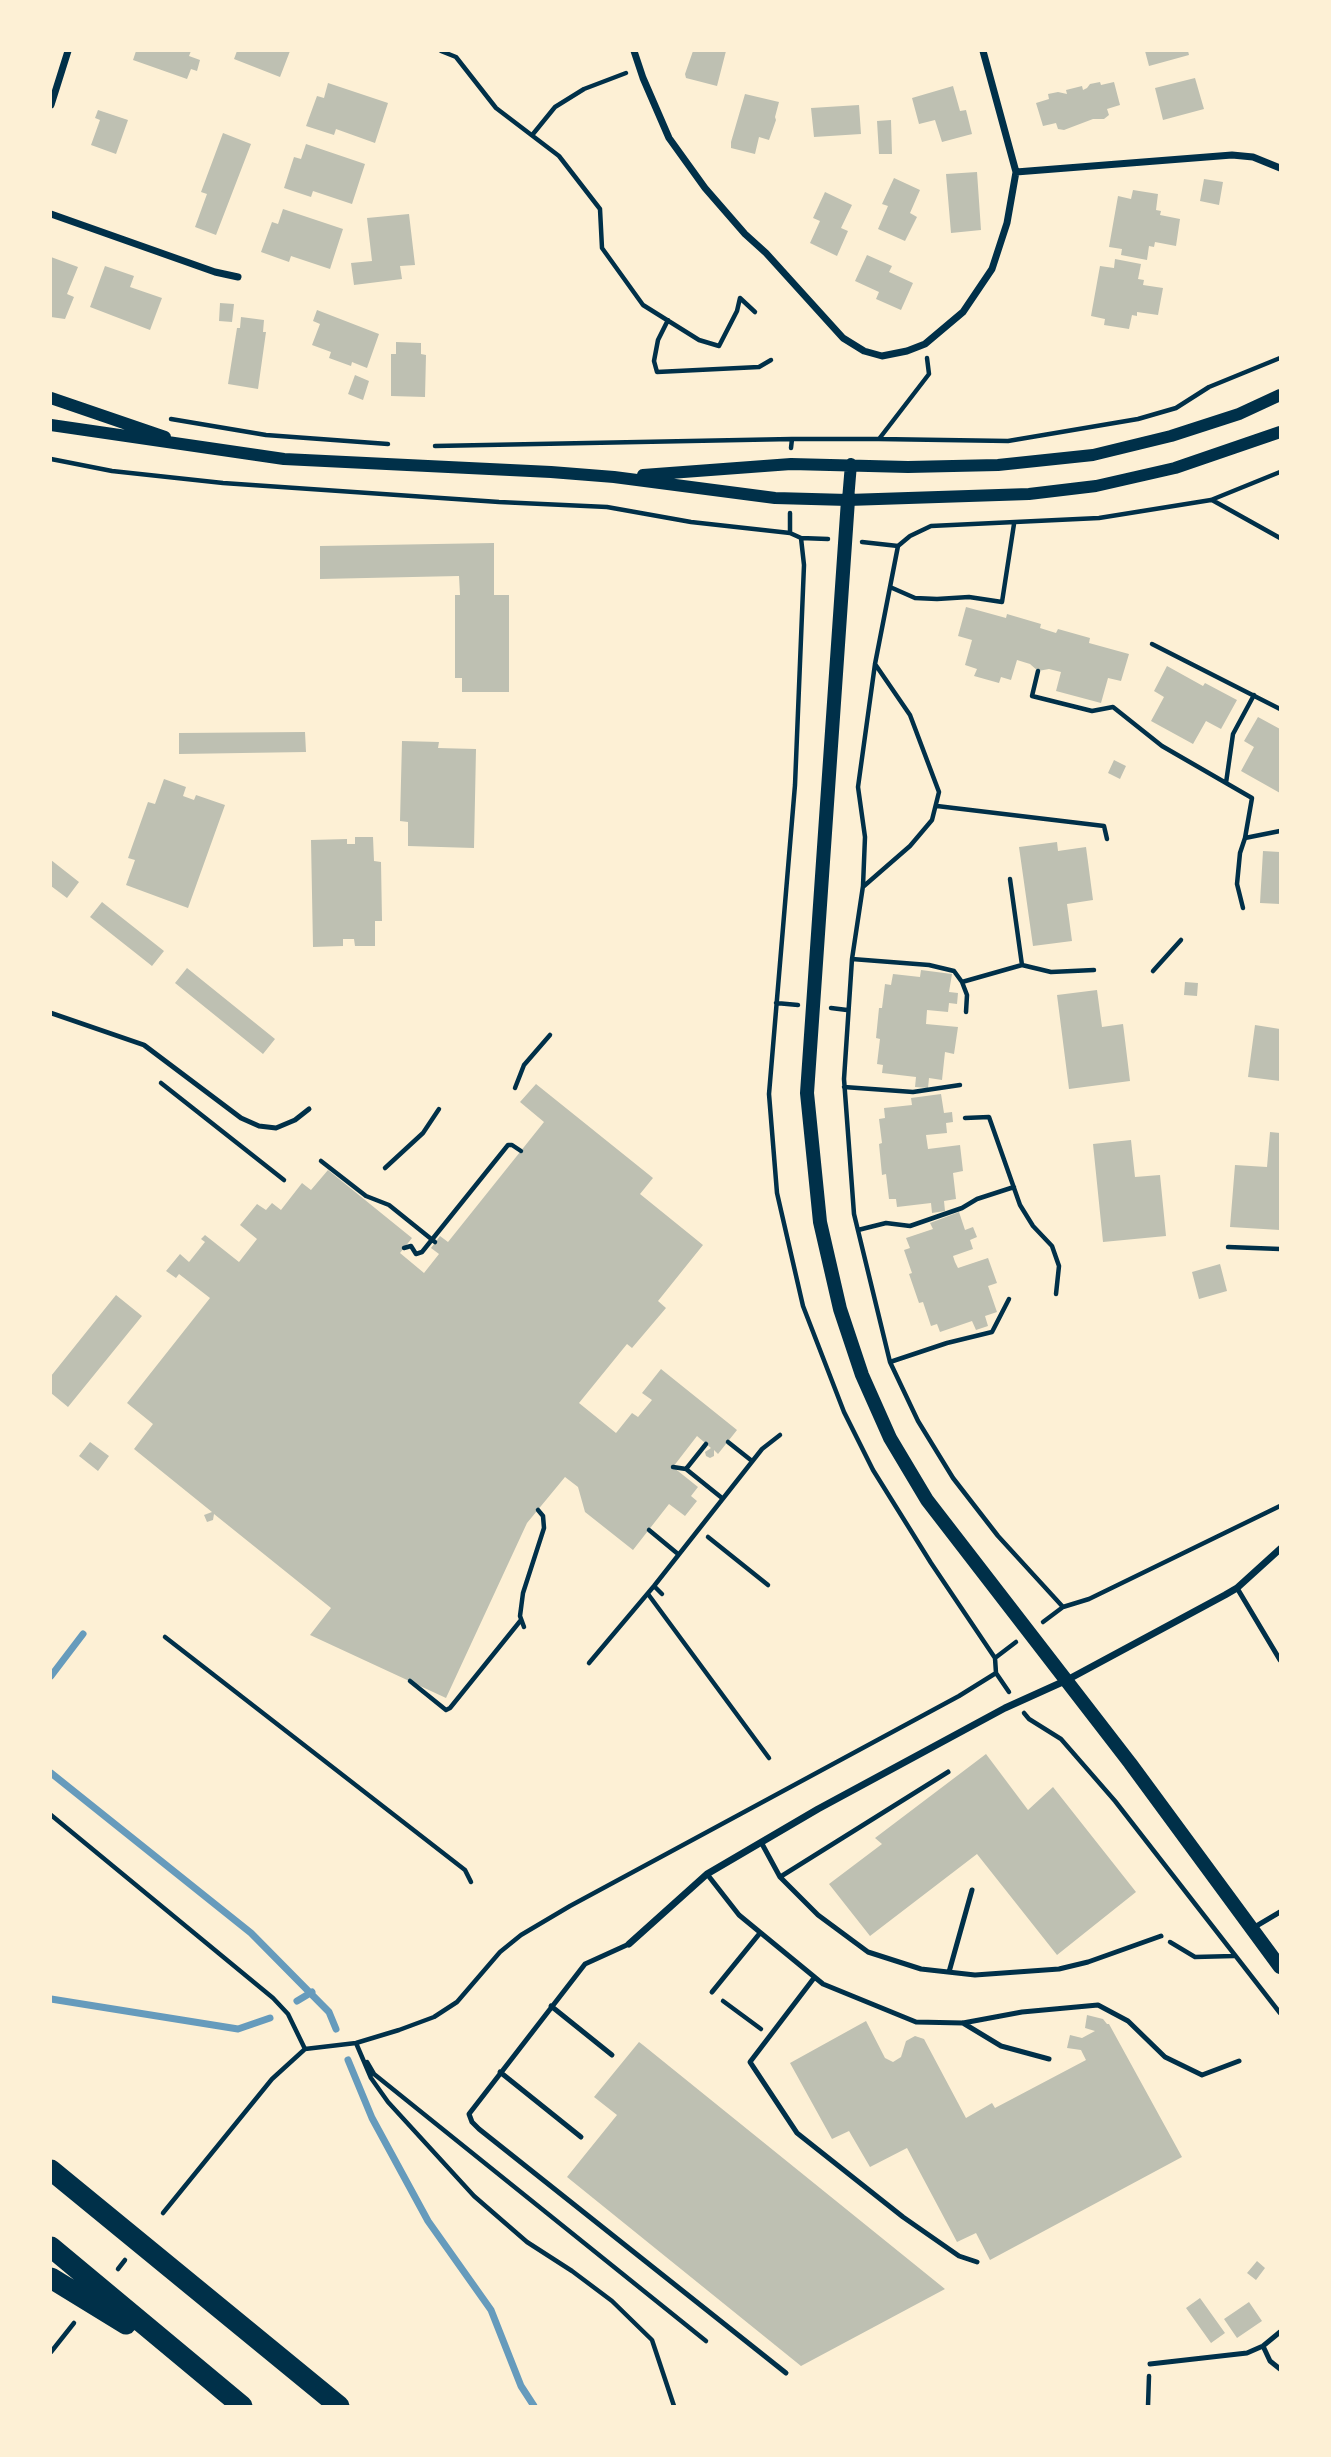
<!DOCTYPE html>
<html>
<head>
<meta charset="utf-8">
<style>
  body { margin:0 }
  #map { position:relative; width:1331px; height:2457px; overflow:hidden; background:#fdf0d5; font-family:Ubuntu,sans-serif }
  canvas { display:block }
  .frame { position:absolute; inset:0; border:52px solid #fdf0d5; pointer-events:none }
</style>
</head>
<body>
<div id="map">
<canvas width="1331" height="2457"></canvas>
<div class="frame"></div>
</div>
<script>
const c = document.querySelector('canvas').getContext('2d');
c.lineJoin = 'round';
function poly(rows) {
  const path = new Path2D();
  for (const r of rows) {
    path.moveTo(r[0], r[1]);
    for (let i = 2; i < r.length; i += 2) path.lineTo(r[i], r[i + 1]);
  }
  return path;
}
function strokePath(path, color, width, dash) {
  c.strokeStyle = color;
  c.lineWidth = width;
  c.lineCap = dash ? 'butt' : 'round';
  c.setLineDash(dash || []);
  c.stroke(path);
}
function fillPath(path, color) {
  c.fillStyle = color;
  c.fill(path, 'evenodd');
}
strokePath(poly([
  [51,1676,83,1634],
  [51,1773,251,1933,329,2012,336,2029],
  [51,1999,238,2029,270,2018],
  [297,2001,312,1992],
  [348,2060,372,2118,428,2221,491,2310,521,2386,534,2406]
]), '#669bbc', 7);
fillPath(poly([
  [136,51,191,51,189,56,200,60,197,71,191,69,187,79,133,60],
  [237,51,290,51,280,77,234,59],
  [693,51,726,51,717,86,686,78,685,74],
  [1145,51,1188,51,1189,55,1149,66],
  [1195,78,1204,109,1163,120,1155,88],
  [1100,82,1101,85,1114,82,1120,105,1107,109,1109,115,1104,119,1093,119,1064,130,1058,129,1056,123,1043,126,1036,103,1049,99,1048,94,1058,92,1067,94,1066,90,1082,86,1083,90,1087,88,1090,84],
  [328,83,388,103,375,143,336,129,334,135,306,126,317,96,324,98],
  [953,86,960,111,966,110,972,134,942,142,935,120,919,124,912,98],
  [745,94,779,102,775,117,776,120,769,140,759,137,755,154,731,148,731,142],
  [859,105,861,134,814,137,811,108],
  [98,110,128,120,116,154,91,145,100,120,95,118],
  [891,120,892,154,879,154,877,121],
  [223,133,251,144,216,235,195,227,207,194,201,192],
  [306,144,365,164,352,204,313,191,311,197,284,188,294,157,301,159],
  [977,172,981,230,951,233,946,174],
  [894,178,920,190,910,213,917,217,905,241,878,229,888,206,882,204],
  [1204,179,1223,182,1219,205,1200,201],
  [1133,190,1158,194,1156,210,1161,211,1160,215,1180,219,1176,246,1155,242,1154,247,1149,246,1147,260,1121,255,1122,249,1109,247,1118,196,1131,199],
  [825,192,852,205,841,228,848,231,837,256,810,243,820,221,813,218],
  [283,209,343,229,330,269,291,256,289,262,261,252,272,222,278,224],
  [409,214,415,265,400,266,402,279,354,285,351,263,372,261,367,218],
  [867,255,892,266,889,272,913,283,901,310,876,299,879,292,855,281],
  [51,257,78,267,67,294,74,297,65,319,51,317],
  [1115,259,1141,264,1138,279,1144,280,1143,285,1163,288,1158,315,1137,312,1137,316,1132,315,1129,329,1104,325,1105,319,1091,316,1100,266,1114,268],
  [105,266,134,276,130,287,162,298,150,330,90,307],
  [220,303,234,304,232,322,219,321],
  [317,310,379,334,367,368,352,362,351,366,329,358,331,352,312,345,320,324,313,321],
  [241,317,264,320,263,332,266,332,258,389,228,384,237,328,240,328],
  [396,342,421,343,421,354,426,355,425,397,391,396,391,354,396,354],
  [355,375,369,381,363,400,348,394],
  [494,543,494,595,509,595,509,692,462,692,462,678,455,678,455,595,460,595,459,576,320,579,320,546],
  [966,607,1006,618,1007,614,1041,624,1040,628,1056,633,1058,629,1090,638,1089,643,1129,654,1121,681,1108,678,1101,703,1056,691,1061,672,1049,669,1038,671,1030,664,1017,660,1011,680,1001,677,999,683,974,676,977,669,965,665,972,640,958,636],
  [1167,666,1203,686,1205,683,1237,700,1221,729,1206,721,1193,744,1151,721,1164,697,1154,691],
  [1258,717,1280,729,1280,793,1241,771,1254,747,1244,741],
  [305,732,306,752,179,754,179,733],
  [402,741,439,742,438,748,476,749,474,848,408,846,408,822,400,821],
  [1114,760,1126,766,1120,779,1108,773],
  [164,779,186,787,183,796,194,800,196,795,225,805,188,908,126,885,135,860,128,858,148,802,155,804],
  [355,837,373,837,374,861,381,862,382,921,375,921,375,946,355,946,354,939,343,939,343,946,313,947,311,840,347,839,347,844,355,844],
  [1057,842,1058,851,1086,847,1093,900,1067,904,1072,941,1033,946,1019,847],
  [1263,851,1280,852,1280,904,1260,903],
  [51,860,79,882,67,898,51,886],
  [102,902,164,951,152,966,90,917],
  [187,968,275,1039,263,1054,175,983],
  [921,970,952,974,949,992,958,993,957,1004,949,1003,948,1012,927,1010,926,1024,958,1027,954,1054,945,1052,942,1080,929,1078,928,1088,915,1087,916,1077,882,1073,883,1065,877,1064,880,1039,876,1038,879,1008,882,1008,885,984,891,985,893,974,920,977],
  [1185,982,1198,983,1197,996,1184,995],
  [1097,990,1102,1027,1123,1024,1130,1081,1069,1089,1057,995],
  [1255,1025,1280,1029,1280,1081,1248,1077],
  [536,1084,653,1178,640,1194,703,1245,658,1301,666,1308,632,1348,627,1344,579,1403,616,1433,632,1413,638,1417,652,1400,642,1393,661,1369,737,1430,718,1454,714,1450,714,1456,710,1458,706,1456,705,1452,711,1448,697,1436,673,1467,698,1487,691,1496,697,1501,685,1516,669,1504,633,1550,585,1512,578,1487,565,1477,527,1523,446,1698,310,1635,331,1608,214,1514,213,1520,207,1522,204,1515,212,1512,134,1449,153,1424,127,1403,210,1298,179,1274,176,1278,166,1271,180,1254,189,1262,205,1242,201,1239,205,1235,239,1262,257,1239,240,1225,257,1204,266,1210,272,1203,281,1210,302,1183,311,1190,328,1170,412,1238,400,1253,424,1273,439,1254,431,1248,440,1236,448,1242,544,1122,520,1102],
  [941,1094,944,1113,952,1112,953,1122,946,1123,947,1133,926,1135,928,1149,960,1145,963,1171,953,1173,956,1199,944,1201,945,1211,932,1213,931,1203,897,1207,896,1199,889,1199,886,1174,882,1175,879,1144,882,1143,879,1119,885,1118,884,1108,912,1105,911,1098],
  [1270,1132,1280,1133,1280,1230,1230,1227,1235,1165,1267,1167],
  [1131,1140,1135,1177,1160,1175,1166,1236,1103,1242,1093,1144],
  [959,1212,965,1230,973,1227,977,1237,970,1240,973,1249,953,1256,955,1262,958,1268,988,1258,997,1283,988,1286,997,1312,985,1316,988,1326,976,1330,972,1321,940,1332,937,1324,931,1326,923,1302,919,1303,909,1274,912,1273,904,1250,910,1248,906,1238,933,1229,930,1223],
  [1220,1264,1227,1291,1199,1299,1192,1272],
  [116,1295,142,1316,68,1407,51,1393,51,1376],
  [90,1442,109,1456,98,1471,79,1456],
  [986,1754,1028,1810,1053,1787,1136,1892,1057,1955,977,1854,870,1936,829,1884,882,1844,875,1838],
  [1087,2015,1103,2019,1107,2024,1109,2024,1182,2157,990,2260,976,2233,957,2242,907,2148,870,2167,849,2131,832,2139,790,2063,866,2021,885,2058,893,2062,901,2057,906,2041,915,2036,924,2039,966,2118,992,2103,995,2108,1086,2060,1081,2050,1067,2048,1070,2035,1082,2038,1095,2031,1085,2028],
  [639,2042,643,2045,945,2289,801,2366,567,2177,617,2115,594,2097],
  [1257,2261,1265,2268,1256,2280,1247,2273],
  [1200,2298,1225,2333,1211,2343,1186,2308],
  [1249,2302,1262,2321,1237,2338,1224,2319]
]), '#bec0b2');
strokePath(poly([
  [441,51,456,57,496,108,559,156,600,209,602,248,643,305,699,340,719,346,737,311,740,298,755,312],
  [533,134,555,107,584,89,626,73],
  [668,320,658,340,654,361,657,372,759,367,771,360],
  [171,419,266,435,388,444],
  [792,439,879,439,929,374,927,358],
  [879,439,1008,441,1138,419,1176,408,1209,387,1280,358],
  [435,446,792,439,791,448],
  [51,459,112,471,223,483,499,502,607,507,691,522,790,533,801,538,828,539],
  [1212,500,1280,538],
  [790,533,790,513],
  [801,538,804,565,795,785,769,1094,777,1193,803,1306,844,1412,873,1470,931,1563,995,1658,996,1673,1009,1692],
  [862,542,898,546,910,536,931,526,1099,518,1211,500,1280,472],
  [898,546,875,664,858,787,865,837,863,886,852,959,844,1079,854,1214,890,1362,918,1421,953,1478,998,1536,1063,1607],
  [890,587,915,598,937,599,969,597,1002,602,1014,524],
  [1152,644,1280,709],
  [1038,671,1032,696,1092,711,1113,707,1162,746,1252,798,1245,838,1240,853,1237,884,1243,908],
  [1226,783,1233,734,1254,695],
  [937,806,1104,826,1107,839],
  [1245,838,1280,831],
  [1010,879,1022,965,1051,972,1094,970],
  [864,886,910,846,932,820,939,792,910,715,875,664],
  [852,959,929,965,954,971,962,982,967,995,966,1012],
  [1153,971,1181,940],
  [962,982,1022,965],
  [776,1003,798,1005],
  [831,1008,847,1010],
  [161,1083,284,1180],
  [844,1087,913,1092,960,1085],
  [515,1088,524,1065,550,1035],
  [965,1118,989,1117,1020,1205,1033,1226,1052,1246,1059,1266,1056,1294],
  [321,1161,366,1196,389,1205,435,1242],
  [385,1168,423,1133,439,1109],
  [858,1230,886,1223,910,1226,962,1208,977,1199,1014,1187],
  [1228,1247,1280,1249],
  [404,1248,411,1246,416,1254,422,1252,508,1145,512,1145,521,1151],
  [890,1362,947,1343,992,1332,1009,1299],
  [728,1442,752,1461],
  [706,1444,686,1469,722,1498],
  [673,1467,686,1469],
  [649,1530,678,1554],
  [708,1537,768,1585],
  [654,1586,662,1594],
  [648,1594,769,1758],
  [1043,1622,1063,1607,1089,1599,1280,1506],
  [524,1627,520,1616,523,1593,544,1528,543,1516,538,1510],
  [165,1637,465,1870,471,1882],
  [995,1658,1016,1642],
  [589,1663,654,1586,762,1449,780,1435],
  [410,1681,446,1710,450,1708,521,1620],
  [1024,1713,1029,1719,1061,1739,1115,1801,1280,2013],
  [51,1815,273,1998,288,2014,305,2049],
  [1170,1942,1195,1957,1234,1956],
  [723,2001,761,2029],
  [356,2043,371,2078,388,2102,474,2196,527,2242,572,2271,612,2301,652,2340,674,2406],
  [305,2049,356,2043,399,2030,434,2017,457,2002,500,1952,521,1935,570,1906,959,1696,996,1673],
  [367,2062,374,2074,706,2341],
  [163,2213,272,2079,305,2049],
  [118,2269,125,2260],
  [51,2352,74,2323],
  [1148,2406,1149,2376]
]), '#003049', 4.5);
strokePath(poly([
  [51,1013,144,1045,241,1118,259,1126,276,1128,295,1120,309,1109],
  [1237,1588,1280,1660],
  [761,1842,780,1877,818,1915,868,1952,921,1969,975,1975,1059,1969,1088,1962,1161,1936],
  [707,1874,739,1915,823,1984,916,2022,963,2023,1022,2012,1098,2005,1128,2021,1165,2057,1202,2075,1239,2061],
  [780,1877,948,1772],
  [1253,1928,1280,1912],
  [629,1944,585,1964,469,2114,472,2122,479,2129,786,2373],
  [949,1972,972,1890],
  [814,1978,750,2062,797,2133,903,2217,959,2256,977,2262],
  [712,1992,760,1933],
  [551,2006,612,2055],
  [963,2023,1001,2046,1049,2059],
  [500,2072,581,2137],
  [1263,2346,1270,2361,1280,2369],
  [1150,2364,1247,2353,1263,2346,1280,2332]
]), '#003049', 5);
strokePath(poly([
  [634,51,643,78,669,138,705,188,745,234,766,253,843,338,864,351,882,356,907,351,925,344,963,312,992,269,1007,223,1016,172,1232,155,1253,157,1280,168],
  [983,51,1016,172],
  [51,105,68,51],
  [51,214,215,272,238,277],
  [629,1944,707,1874,818,1809,1005,1708,1067,1680,1225,1595,1237,1588,1280,1549]
]), '#003049', 7);
strokePath(poly([
  [51,398,165,437],
  [51,425,284,459,551,472,614,477,775,498,848,500,1029,494,1096,486,1175,468,1280,432],
  [643,475,791,464,908,467,998,465,1093,455,1171,436,1239,414,1280,395],
  [848,500,851,464]
]), '#003049', 12);
strokePath(poly([
  [848,500,807,1093,820,1222,840,1309,862,1375,890,1438,927,1500,1130,1763,1280,1967]
]), '#003049', 14);
strokePath(poly([
  [51,2170,339,2406],
  [51,2247,242,2406],
  [51,2278,126,2324]
]), '#003049', 21);
</script>
</body>
</html>
